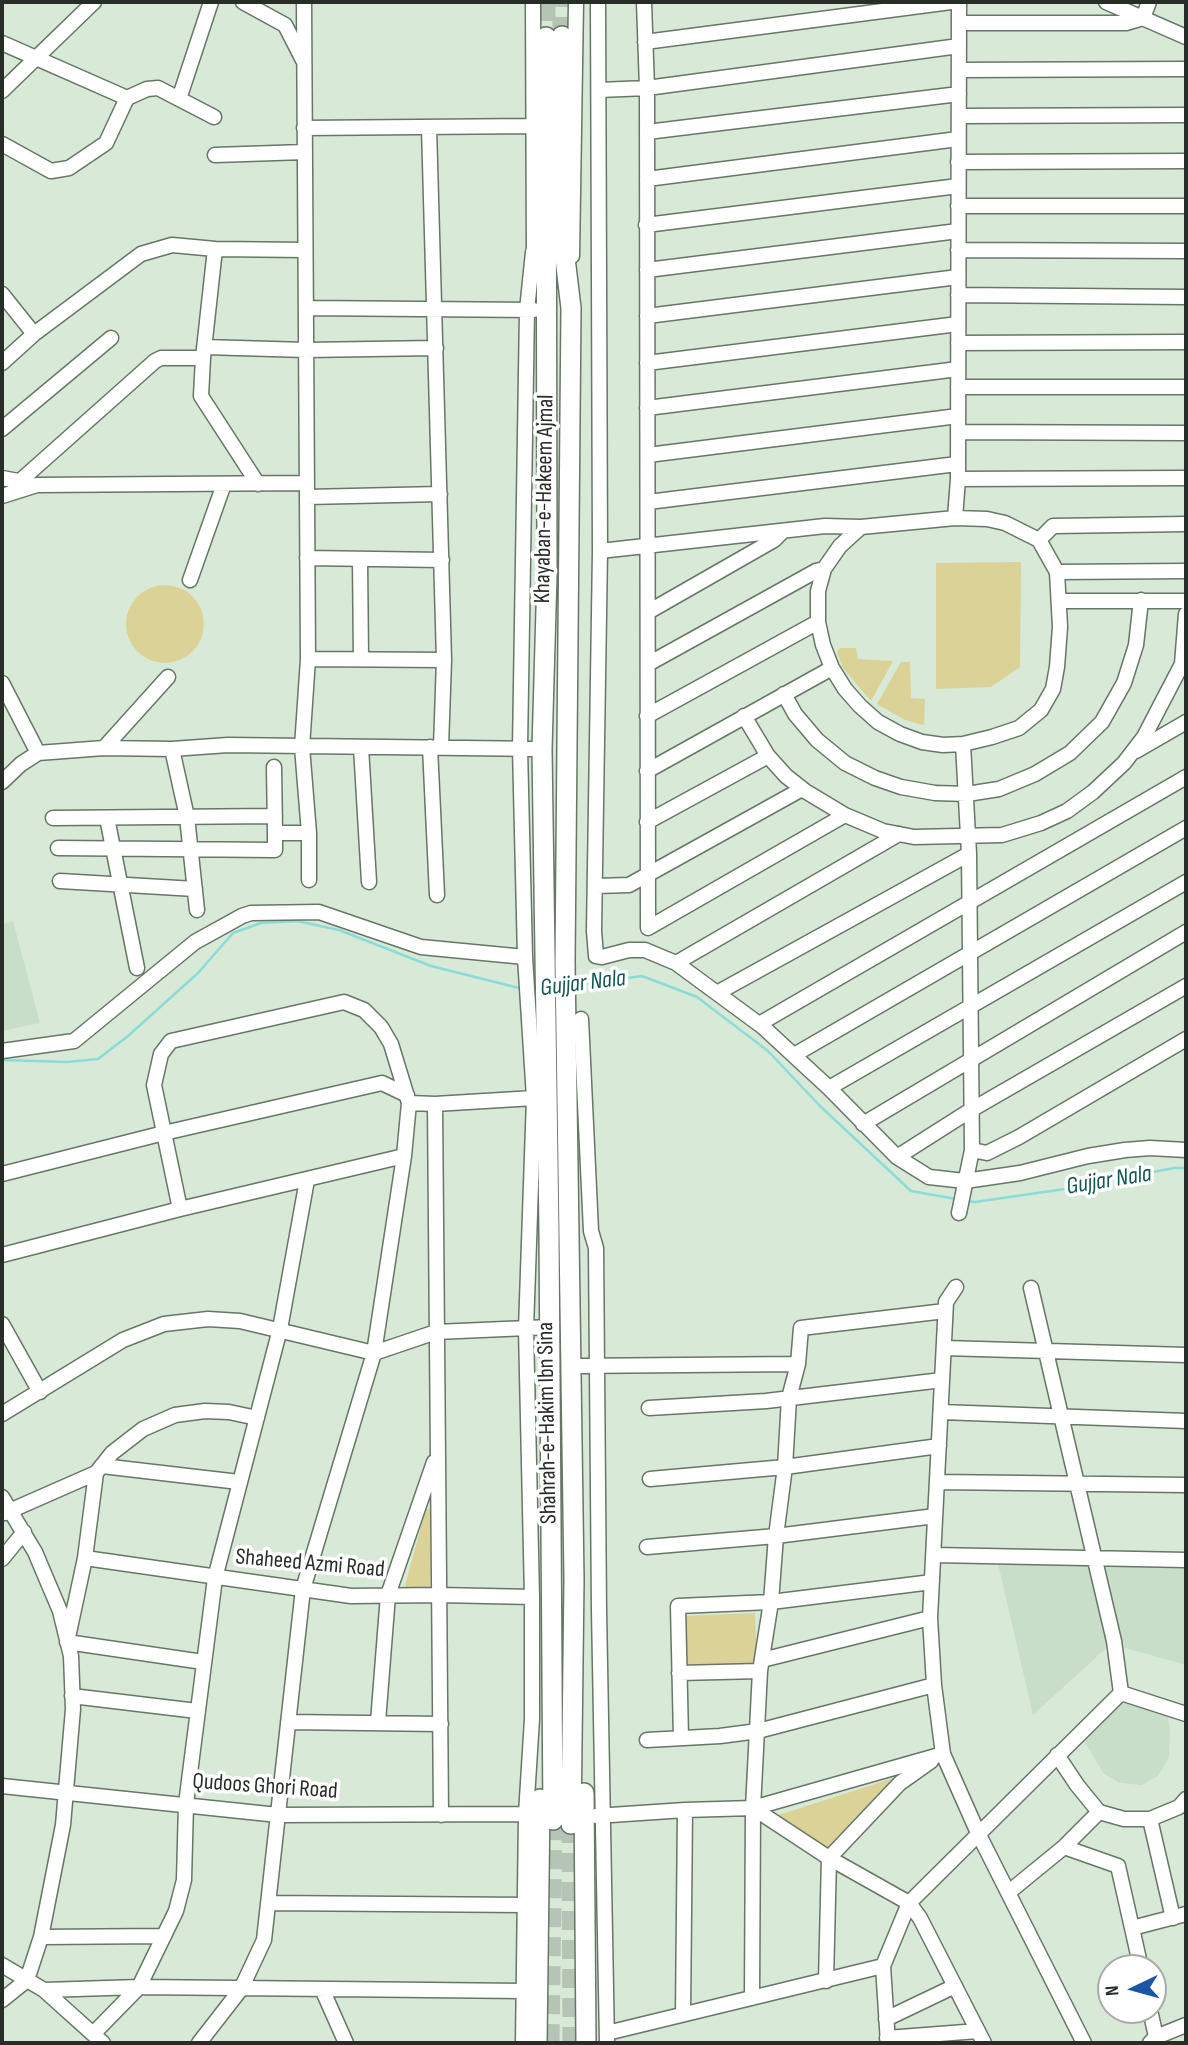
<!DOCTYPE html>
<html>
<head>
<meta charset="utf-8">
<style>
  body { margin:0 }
  #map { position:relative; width:1188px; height:2045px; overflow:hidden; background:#d8e9d8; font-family:"Sofia Sans Condensed",sans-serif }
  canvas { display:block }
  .frame { position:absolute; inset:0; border:4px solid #272e28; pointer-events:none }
  .north { position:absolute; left:1097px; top:1954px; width:70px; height:70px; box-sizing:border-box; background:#fff; border:2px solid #a9aba9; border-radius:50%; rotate:265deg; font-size:19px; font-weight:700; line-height:28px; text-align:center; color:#272e28 }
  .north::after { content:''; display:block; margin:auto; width:24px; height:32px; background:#1c54a6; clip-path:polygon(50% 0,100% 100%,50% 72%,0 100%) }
</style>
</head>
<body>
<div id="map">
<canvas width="1188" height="2045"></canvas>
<div class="frame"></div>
<div class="north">N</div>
</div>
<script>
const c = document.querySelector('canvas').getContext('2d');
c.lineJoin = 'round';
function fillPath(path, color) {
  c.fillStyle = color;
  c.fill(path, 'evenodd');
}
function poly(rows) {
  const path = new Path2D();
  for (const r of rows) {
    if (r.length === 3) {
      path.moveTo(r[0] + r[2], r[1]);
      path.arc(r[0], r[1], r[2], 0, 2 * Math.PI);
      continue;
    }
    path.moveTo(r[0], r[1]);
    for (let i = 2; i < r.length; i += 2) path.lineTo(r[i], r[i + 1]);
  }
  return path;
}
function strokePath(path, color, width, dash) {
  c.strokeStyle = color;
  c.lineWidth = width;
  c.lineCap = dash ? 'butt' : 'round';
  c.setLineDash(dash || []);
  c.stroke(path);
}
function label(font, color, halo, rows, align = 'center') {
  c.font = font + ' "Sofia Sans Condensed",sans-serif';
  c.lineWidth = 7;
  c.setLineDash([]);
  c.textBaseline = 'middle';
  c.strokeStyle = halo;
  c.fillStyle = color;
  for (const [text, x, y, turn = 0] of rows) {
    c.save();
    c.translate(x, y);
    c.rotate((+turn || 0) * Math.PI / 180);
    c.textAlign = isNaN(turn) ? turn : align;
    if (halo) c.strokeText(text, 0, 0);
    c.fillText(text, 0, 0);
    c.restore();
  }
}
fillPath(poly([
  [13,921,40,1023,2,1031,2,925],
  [996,1555,1186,1560,1186,1665,1115,1645,1113,1642,1033,1715],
  [1121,1693,1166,1708,1170,1730,1169,1757,1158,1776,1141,1785,1120,1783,1104,1774,1079,1733]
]), '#c9dec9');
fillPath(poly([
  [1021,562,1020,667,991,687,936,689,936,563],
  [165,624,39],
  [840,648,856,648,858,659,893,661,871,701,843,668,837,652],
  [901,662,910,662,911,698,925,699,924,725,905,720,877,704],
  [426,1509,431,1509,430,1588,404,1589],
  [755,1613,757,1665,685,1669,682,1616],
  [894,1778,827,1850,772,1817]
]), '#dad297');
strokePath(poly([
  [575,985,642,976,697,997,768,1051,820,1106,911,1191,956,1199],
  [2,1060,67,1062,98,1059,128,1036,198,973,233,933,261,923,297,921,339,930,431,966,523,989],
  [966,1201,975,1202,1065,1189,1174,1168,1186,1168]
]), '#8bdcd7', 2.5);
strokePath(poly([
  [546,2,546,37],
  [562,36,562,2],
  [571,1824,572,2043],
  [550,2043,553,1820]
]), '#b5c4b5', 19, [19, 10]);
const minor = poly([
  [243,2,285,25,303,60],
  [304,2,308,659,302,747,309,833,309,880],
  [533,2,534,262],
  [598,2,600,551,594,931,596,956,602,957,629,950,645,950,676,963,763,1027,829,1088,897,1157,929,1177,965,1181,1020,1173,1088,1156,1125,1150,1150,1148,1186,1150],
  [644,2,647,88,648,928,845,815],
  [1106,2,1186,37],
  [959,23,1126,23,1143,18,1149,2],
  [645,42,951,2],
  [2,43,127,98,147,89,158,88,214,117],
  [959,70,1186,69],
  [599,90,647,88,959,46],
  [2,91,94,2],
  [179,99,211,2],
  [959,116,1186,115],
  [429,127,444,660,441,747],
  [304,128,533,126],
  [647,132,959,94],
  [2,144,51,171,69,168,106,143,127,98],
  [215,155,305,152],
  [958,162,1186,161],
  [647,179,958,139],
  [958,206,1186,206],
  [646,225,958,186],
  [215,249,203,358,201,396,258,484],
  [958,250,1186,251],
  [572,256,576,2],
  [647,270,958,231],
  [2,294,34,334],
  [958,295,1186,297],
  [306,308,534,310],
  [647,316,958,277],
  [958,343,1186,342],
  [204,347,306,350,436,348],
  [2,363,34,334,141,254,172,245,215,249,305,250],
  [647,363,958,324],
  [958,387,1186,387],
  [647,408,958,369],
  [2,429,111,338],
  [958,432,1186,433],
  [648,455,958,416],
  [2,478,29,483],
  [958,479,1186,478],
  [20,481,155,361,161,358,203,358],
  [2,496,37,485,307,483],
  [307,497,440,494],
  [648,502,957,464],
  [955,518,958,479,959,2],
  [1039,540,1053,526,1186,524],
  [600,551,825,526,861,527,955,518,987,519,1005,523,1039,540,1057,572,1060,627,1057,667,1053,689,1041,710,1019,728,992,737,963,744,943,745,922,742,900,734,878,722,860,706,845,689,832,668,823,645,818,622,818,591,824,569,840,546,861,527],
  [307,558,442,560],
  [360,559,361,659],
  [1057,572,1186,571],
  [190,580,224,484],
  [1060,601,1186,601],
  [648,612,774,540,783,531],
  [308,659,444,660],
  [648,664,816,571,824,569],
  [2,683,38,753],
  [784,694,795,714,817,740,845,763,875,778,901,787,935,793,967,794,999,789,1035,774,1070,753,1102,722,1124,683,1136,645,1141,600],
  [647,716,818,622],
  [744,716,768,756,786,776,805,791,845,815,883,831,914,837,1002,835,1041,823,1067,811,1093,792,1124,763,1144,737,1182,664,1186,614],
  [361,747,369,882],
  [430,747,437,895],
  [104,748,168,677],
  [172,749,187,817,197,910],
  [1136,751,1186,722],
  [274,767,275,833,309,833],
  [647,771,832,668],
  [2,782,21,764,38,753,104,748,172,749,228,745,542,749],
  [53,818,275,816],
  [107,818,137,968],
  [647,822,768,756],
  [58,848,275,850,275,833],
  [60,881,195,889],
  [596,886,629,885,802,789],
  [676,963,899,834],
  [717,993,969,854],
  [581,1019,591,1231,596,1248,599,1610,607,2043],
  [759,1024,1186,777],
  [2,1051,74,1041,195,942,242,916,251,913,319,912,421,947,525,957],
  [794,1055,1186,828],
  [829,1088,1186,882],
  [409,1103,435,1104,534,1098],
  [435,1104,441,1815],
  [863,1124,1186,932],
  [972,1150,987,1153,1019,1137,1186,1039],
  [897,1157,971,1110,1186,986],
  [2,1174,164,1133,382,1083,407,1095],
  [180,1209,154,1085,161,1054,171,1041,344,1002,364,1010,381,1027,391,1044,409,1103,404,1156,374,1353,303,1589,264,1940,241,1989,199,2043],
  [959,1213,972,1150,969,854,963,744],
  [2,1255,180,1209,404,1156],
  [956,1287,946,1302,930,1618,934,1685,943,1754,978,1833,1084,2043],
  [1031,1288,1114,1641,1121,1693],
  [2,1324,40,1392],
  [944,1348,1186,1355],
  [572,1366,798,1364],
  [649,1408,766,1401,942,1380],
  [941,1412,1186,1421],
  [2,1414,123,1340,164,1324,208,1319,240,1321,374,1353,436,1332,550,1327],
  [102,1466,239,1482],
  [650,1479,785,1467,939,1446],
  [938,1482,1186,1485],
  [2,1497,35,1552,60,1611,71,1656,73,1709,63,1825,41,1937,27,1980],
  [5,1513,96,1473],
  [647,1547,776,1536,935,1516],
  [934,1555,1186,1560],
  [85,1558,351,1596,440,1595,532,1597],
  [2,1559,24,1532],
  [762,1660,930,1618],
  [203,1662,67,1642,85,1558,96,1473,112,1453,143,1429,175,1415,205,1411,229,1412,257,1418],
  [679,1673,760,1671],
  [1121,1693,1186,1714],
  [72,1696,197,1711],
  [288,1722,441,1724],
  [378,1722,388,1595,434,1462],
  [681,1738,678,1606,771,1602,932,1582],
  [647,1740,720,1736,758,1731,934,1685],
  [1057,1755,1077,1785,1099,1812,1124,1819,1150,1819,1179,1807,1186,1799],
  [2,1786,278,1815,526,1814],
  [753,1808,829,1858,909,1903,920,1918,984,2043],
  [596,1816,685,1810,753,1808,943,1754],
  [1150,1819,1173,1918],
  [1064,1847,1118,1866,1141,1968],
  [1009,1892,1064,1847,1099,1812],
  [268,1903,526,1905],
  [1132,1928,1186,1914],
  [41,1937,164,1936],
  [2,1965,44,1990,103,2043],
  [826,1981,829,1858,900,1783,931,1761],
  [322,1989,346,2043],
  [44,1990,139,1987,524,1991],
  [752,1997,753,1808,760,1671,771,1602,776,1536,785,1467,789,1398,798,1364,801,1328,945,1311],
  [2,2000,27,1980],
  [1150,2010,1156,2037],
  [683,2014,685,1810],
  [886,2019,955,1986],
  [607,2033,883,1966],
  [93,2034,139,1987,176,1911,184,1880,186,1804,215,1578,280,1329,307,1180],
  [887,2038,978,2031],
  [523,2043,526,1814,532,1719,532,1597,526,1329,534,1098,525,957,520,748,527,310,533,252],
  [888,2043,883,1966,909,1903,1121,1693],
  [1150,2043,1156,2037,1186,2025]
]);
const highway = poly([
  [562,36,562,233,571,308,565,962,574,1580,571,1824],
  [546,37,547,574,542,749,549,1231,553,1820],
  [584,1793,586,2043],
  [537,2043,540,1799]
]);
strokePath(minor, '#677667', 17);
strokePath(highway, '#677667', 22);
strokePath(minor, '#fff', 14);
strokePath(highway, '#fff', 19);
label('23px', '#272e28', '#fff', [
  ["Khayaban-e-Hakeem Ajmal",545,499,-89],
  ["Shahrah-e-Hakim Ibn Sina",548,1423,-91],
  ["Shaheed Azmi Road",310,1564,5],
  ["Qudoos Ghori Road",265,1787,4]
]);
label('italic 24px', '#115754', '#fff', [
  ["Gujjar Nala",583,984,-7],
  ["Gujjar Nala",1109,1181,-9]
]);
</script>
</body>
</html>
